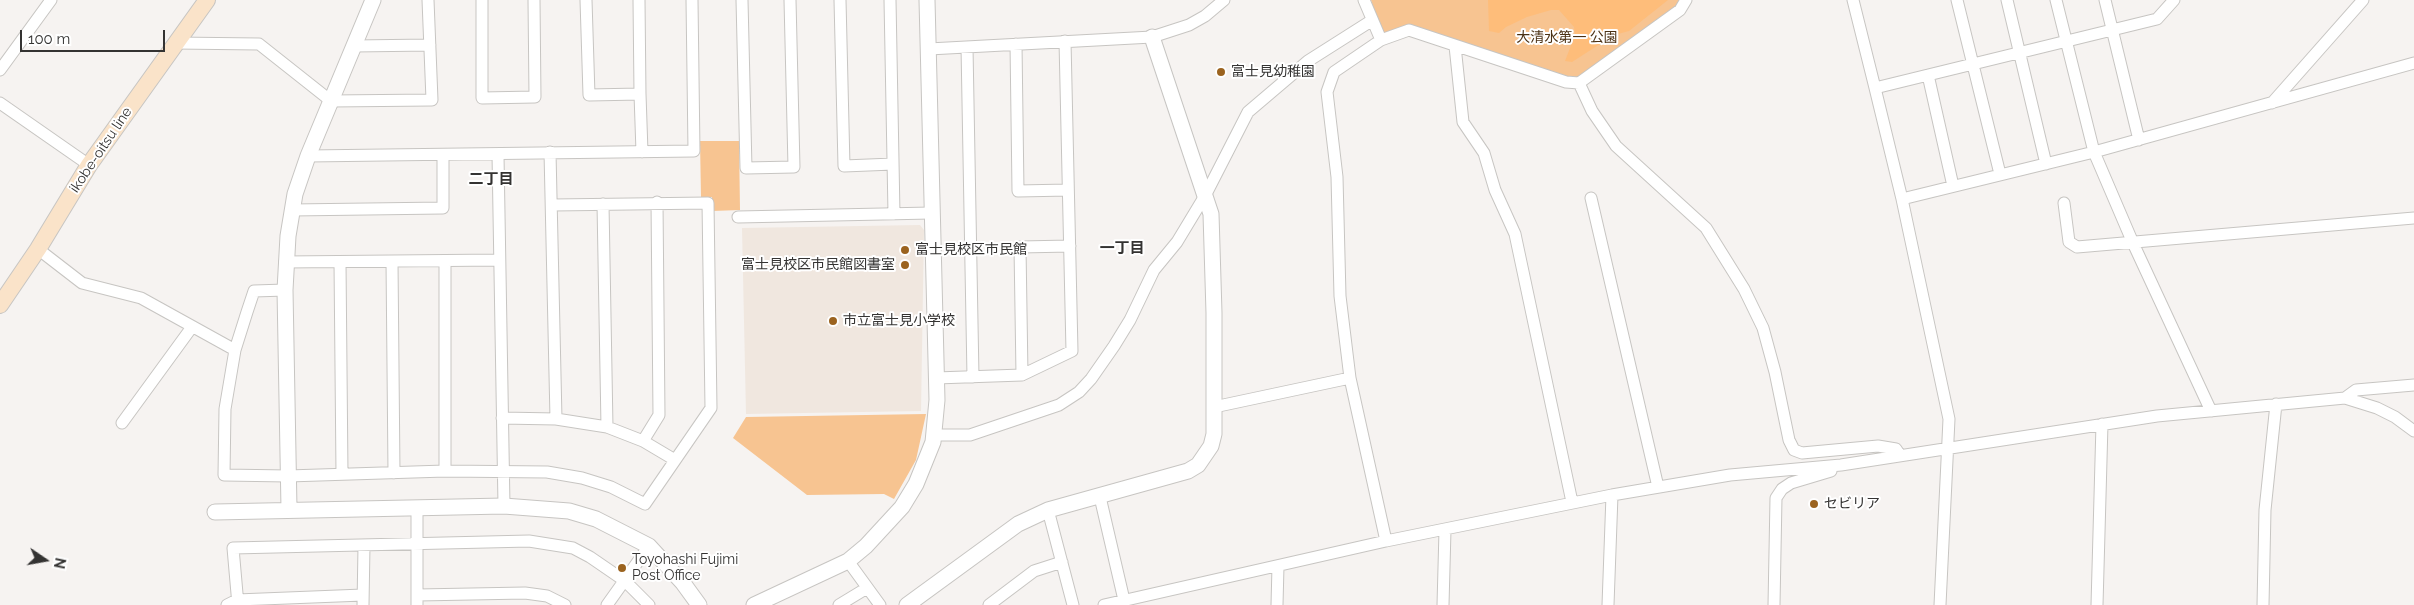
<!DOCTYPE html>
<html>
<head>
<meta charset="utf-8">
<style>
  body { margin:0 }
  #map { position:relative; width:2414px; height:605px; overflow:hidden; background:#f6f3f1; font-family:Raleway,sans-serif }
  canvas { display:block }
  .north { position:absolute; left:20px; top:535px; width:50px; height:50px; -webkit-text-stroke:4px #fff; paint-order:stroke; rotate:102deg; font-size:14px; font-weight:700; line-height:20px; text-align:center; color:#343332 }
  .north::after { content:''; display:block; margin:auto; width:18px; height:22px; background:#343332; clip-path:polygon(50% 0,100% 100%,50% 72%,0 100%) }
  .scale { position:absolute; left:20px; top:30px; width:145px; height:22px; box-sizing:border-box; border:2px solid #343332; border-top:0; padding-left:6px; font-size:15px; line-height:18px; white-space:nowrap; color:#343332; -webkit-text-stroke:4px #fff; paint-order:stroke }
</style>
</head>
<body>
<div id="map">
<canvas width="2414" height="605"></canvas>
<div class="north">N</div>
<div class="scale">100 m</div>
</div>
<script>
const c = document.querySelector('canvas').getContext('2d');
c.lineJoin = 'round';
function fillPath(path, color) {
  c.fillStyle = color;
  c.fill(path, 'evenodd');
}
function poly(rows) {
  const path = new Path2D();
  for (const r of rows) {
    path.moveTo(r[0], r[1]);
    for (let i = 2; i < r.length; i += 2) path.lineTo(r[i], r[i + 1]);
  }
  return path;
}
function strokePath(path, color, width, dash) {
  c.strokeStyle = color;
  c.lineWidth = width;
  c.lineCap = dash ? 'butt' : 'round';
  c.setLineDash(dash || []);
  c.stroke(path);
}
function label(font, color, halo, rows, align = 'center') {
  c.font = font + ' Raleway,"Noto Sans JP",sans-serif';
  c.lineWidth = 4;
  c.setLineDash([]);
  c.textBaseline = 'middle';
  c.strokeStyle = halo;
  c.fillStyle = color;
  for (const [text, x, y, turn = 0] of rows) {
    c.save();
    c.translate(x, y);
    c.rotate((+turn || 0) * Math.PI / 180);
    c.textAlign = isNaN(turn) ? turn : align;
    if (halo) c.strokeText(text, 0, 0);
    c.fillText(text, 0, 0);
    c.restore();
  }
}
fillPath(poly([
  [920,225,924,230,921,411,746,414,742,228]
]), '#f0e7df');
fillPath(poly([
  [1371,0,1683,0,1678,9,1578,79,1567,79,1408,24,1388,33,1381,32],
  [700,141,739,141,740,210,712,211,712,197,701,197],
  [926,414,916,460,894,499,884,494,807,495,733,438,746,417]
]), '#f7c491');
fillPath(poly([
  [1488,0,1668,0,1629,31,1614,35,1572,62,1565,61,1575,35,1574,27,1559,10,1551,10,1527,17,1506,27,1499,33,1489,31]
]), '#febd7a');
const minor = poly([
  [482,0,482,98,535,97,534,0],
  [586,0,589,95,640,94,639,0],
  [742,0,746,168,794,167,790,0],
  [840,0,844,166,893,164],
  [890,0,894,214],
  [1364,0,1381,40],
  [1853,0,1875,88],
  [1957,0,2000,174],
  [2007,0,2046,164],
  [2056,0,2094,152,2133,243,2211,411],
  [2105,0,2139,140],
  [175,43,259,44,331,101,432,100,428,0],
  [1016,44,1018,191,1068,190],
  [354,46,430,45],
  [1455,46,1463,122,1484,153,1495,190,1515,234,1572,502],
  [967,47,973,377],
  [929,49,1152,37,1189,25,1205,16,1224,0],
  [0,70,51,0],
  [1928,75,1953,186],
  [1579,83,1592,111,1616,146,1706,228,1744,289,1763,328,1775,372,1789,440,1794,450,1802,453,1878,446,1896,449,1900,455],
  [640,94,642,152],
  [0,103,89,165],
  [2272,103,2363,0],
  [550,152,556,419],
  [498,155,504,506],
  [308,156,694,151,692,0],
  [1591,198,1658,487],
  [1902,199,2094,152,2414,63],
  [2064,203,2069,242,2077,247,2414,218],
  [603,204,607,427],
  [292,210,443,208,443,156],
  [738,217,931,213],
  [38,249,82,283,141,298,235,350],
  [392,261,394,473],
  [445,261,445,471],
  [285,262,499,260],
  [340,262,342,474],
  [285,290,254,291,247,312,235,350,225,409,224,475,288,476,445,471,547,472,582,478,611,487,645,504,711,408,708,203,553,205],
  [1022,375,1020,247,1070,246],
  [936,378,1022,375,1072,351,1065,41],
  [2345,398,2356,390,2414,385],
  [1214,407,1350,378],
  [502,418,556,419,607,427,643,441,675,460],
  [122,423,192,327],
  [934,435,970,435,1059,405,1079,392,1091,379,1114,346,1130,320,1154,270,1177,242,1206,194,1248,112,1308,61,1371,21],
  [643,441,659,415,657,202],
  [1100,497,1124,600],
  [417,508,417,605],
  [1048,510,1073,605],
  [1386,541,1350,378,1340,296,1337,177,1327,92,1334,72,1381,40,1409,30,1566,82,1579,83,1680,10,1686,0],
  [848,561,880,605],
  [418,595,525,593,547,596,565,605],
  [227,605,237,600,363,595],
  [238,605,233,548,529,541,573,548,590,557,625,581,649,605],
  [363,605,364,546],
  [607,605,649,546],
  [839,605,867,588],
  [989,605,1034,571,1062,562],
  [1104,605,1386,541,1612,495,1730,475,1841,465,2157,416,2345,398,2377,408,2395,417,2414,431],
  [1277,605,1278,566],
  [1443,605,1445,530],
  [1608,605,1612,495],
  [1774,605,1776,498,1782,489,1791,483,1831,471],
  [1940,605,1949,419,1902,199,1875,88,2157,19,2174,0],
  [2097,605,2102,424],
  [2263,605,2265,510,2276,404]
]);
const tertiary = poly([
  [289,509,285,290,288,236,295,194,308,156,373,0],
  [215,512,504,506,569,511,596,519,649,546,683,583,699,605],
  [754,605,848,561,866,546,902,507,916,484,933,442,937,400,927,0],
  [907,605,1018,524,1048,510,1188,471,1198,465,1211,446,1214,434,1214,313,1211,214,1152,37]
]);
const secondary = poly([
  [0,305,38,249,89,165,207,0]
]);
strokePath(minor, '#c7c5c2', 13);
strokePath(tertiary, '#c7c5c2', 17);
strokePath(secondary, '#c7c5c2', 18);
strokePath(minor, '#fff', 11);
strokePath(tertiary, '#fff', 15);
strokePath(secondary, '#fae3c9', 16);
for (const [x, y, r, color] of [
  [1221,72,5,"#9b631f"],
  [905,250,5,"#9b631f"],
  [905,265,5,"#9b631f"],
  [833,321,5,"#9b631f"],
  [1814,504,5,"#9b631f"],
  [622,568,5,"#9b631f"]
]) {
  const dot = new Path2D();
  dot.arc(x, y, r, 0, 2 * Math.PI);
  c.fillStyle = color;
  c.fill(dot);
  strokePath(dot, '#fff', 2);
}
label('14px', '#4b3114', '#fff', [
  ["大清水第一 公園",1567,38]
]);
label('14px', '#343332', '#fff', [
  ["富士見幼稚園",1231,72],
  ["富士見校区市民館",915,250],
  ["富士見校区市民館図書室",895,265,"right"],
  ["市立富士見小学校",843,321],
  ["セビリア",1824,504],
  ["Toyohashi Fujimi",632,560],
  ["Post Office",632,576]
], 'left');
label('14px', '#343332', '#fff', [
  ["ikobe-oitsu line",101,150,-56]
]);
label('bold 15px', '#343332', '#fff', [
  ["二丁目",491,179],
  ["一丁目",1122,248]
]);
</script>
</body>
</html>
